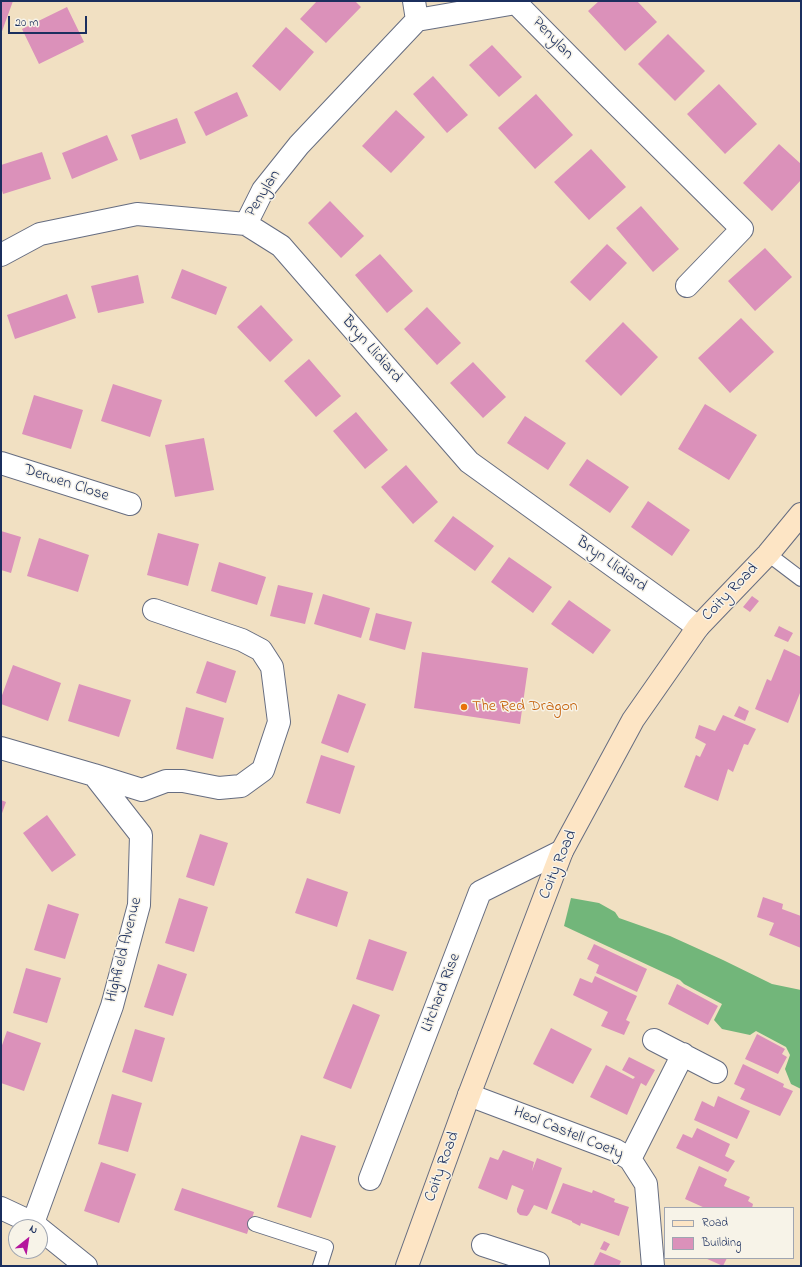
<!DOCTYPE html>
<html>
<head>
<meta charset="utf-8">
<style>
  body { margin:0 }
  #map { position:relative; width:802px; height:1267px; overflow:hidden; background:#f1e0c2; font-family:"Indie Flower",sans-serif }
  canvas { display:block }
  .frame { position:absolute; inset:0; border:2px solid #1b2f5e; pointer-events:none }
  .legend { position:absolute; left:664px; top:1207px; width:130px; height:52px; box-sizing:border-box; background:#f7f3e8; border:1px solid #9fa5b1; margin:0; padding:5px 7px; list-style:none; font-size:12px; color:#1b2f5e }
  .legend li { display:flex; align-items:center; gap:8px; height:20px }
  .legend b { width:20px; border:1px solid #9fa5b1 }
  .north { position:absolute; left:8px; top:1219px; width:40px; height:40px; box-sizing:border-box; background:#f7f3e8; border:1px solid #9fa5b1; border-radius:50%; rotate:30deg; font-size:11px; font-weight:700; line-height:16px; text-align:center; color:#1b2f5e }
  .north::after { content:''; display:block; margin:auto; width:14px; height:18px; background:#b5179e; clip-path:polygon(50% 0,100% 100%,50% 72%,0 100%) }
  .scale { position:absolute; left:8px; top:16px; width:79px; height:18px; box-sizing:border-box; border:2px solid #1b2f5e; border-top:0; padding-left:5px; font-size:12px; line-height:14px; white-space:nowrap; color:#1b2f5e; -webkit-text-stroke:3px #f7f3e8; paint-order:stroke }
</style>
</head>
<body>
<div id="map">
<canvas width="802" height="1267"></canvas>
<div class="frame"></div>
<ul class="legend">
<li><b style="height:5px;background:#fde5c5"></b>Road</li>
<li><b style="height:11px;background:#db91ba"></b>Building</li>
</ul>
<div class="north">N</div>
<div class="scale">20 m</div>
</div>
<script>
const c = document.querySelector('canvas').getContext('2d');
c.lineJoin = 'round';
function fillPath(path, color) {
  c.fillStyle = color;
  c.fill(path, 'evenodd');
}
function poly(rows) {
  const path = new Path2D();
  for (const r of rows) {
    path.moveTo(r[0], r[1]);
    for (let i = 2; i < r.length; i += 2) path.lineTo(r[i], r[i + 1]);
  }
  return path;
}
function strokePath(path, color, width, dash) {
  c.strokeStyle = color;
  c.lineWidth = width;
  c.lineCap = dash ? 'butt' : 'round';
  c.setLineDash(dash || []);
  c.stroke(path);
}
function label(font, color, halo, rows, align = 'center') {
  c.font = font + ' "Indie Flower",sans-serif';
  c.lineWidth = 3;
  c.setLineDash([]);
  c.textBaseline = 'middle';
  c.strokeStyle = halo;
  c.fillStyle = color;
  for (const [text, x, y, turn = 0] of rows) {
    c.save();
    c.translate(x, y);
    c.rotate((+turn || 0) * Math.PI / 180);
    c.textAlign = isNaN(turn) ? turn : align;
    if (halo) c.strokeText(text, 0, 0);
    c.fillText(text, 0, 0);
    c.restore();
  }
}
fillPath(poly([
  [571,898,599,903,615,912,619,918,670,936,723,960,772,984,801,990,801,1089,791,1084,785,1069,790,1055,786,1047,756,1031,750,1035,722,1029,714,1020,722,1004,684,984,680,980,564,926]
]), '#72b67a');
fillPath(poly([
  [1,1,13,1,1,34],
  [317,1,355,1,361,7,326,43,300,19],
  [599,1,637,1,657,22,625,51,588,11],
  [67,7,84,42,39,64,22,29],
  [286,27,314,52,280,91,252,66],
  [668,34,705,71,675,101,638,64],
  [492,45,522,77,499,97,469,65],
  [433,76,468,115,447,133,413,94],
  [719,84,757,124,725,154,687,114],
  [237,92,248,116,206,136,194,112],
  [536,94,573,135,535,169,498,128],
  [396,110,425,137,391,173,362,146],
  [177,118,186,143,140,160,131,135],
  [107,135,118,160,72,179,62,153],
  [779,144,801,164,801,180,772,211,743,183],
  [591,149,626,187,589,220,554,182],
  [42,152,51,179,3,194,1,187,1,165],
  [330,201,364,236,341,258,308,223],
  [641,206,679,249,653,272,616,228],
  [607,244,627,263,590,301,570,282],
  [765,248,792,277,755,311,728,281],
  [380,254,413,291,387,313,355,275],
  [182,269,227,287,216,315,171,298],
  [138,275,144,303,98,313,91,286],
  [67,294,76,318,15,339,7,315],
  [261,305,293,340,270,362,237,327],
  [427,307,461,343,437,365,404,329],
  [741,318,774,352,730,393,698,358],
  [623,322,658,357,621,396,585,361],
  [309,359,341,396,316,417,284,381],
  [473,362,506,397,483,418,450,383],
  [113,384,162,400,150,437,101,421],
  [34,395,83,410,71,449,22,434],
  [705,404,757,435,729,480,678,449],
  [356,412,388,450,365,469,333,431],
  [525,416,566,443,548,470,507,443],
  [204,438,214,490,175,497,165,445],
  [587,459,629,487,610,513,569,485],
  [406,465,438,502,413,524,381,487],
  [648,501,690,530,672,556,631,527],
  [453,516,494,546,475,571,434,541],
  [1,531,21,537,11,573,1,570],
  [158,533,199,544,188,586,147,575],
  [39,538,89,555,78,592,27,576],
  [509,557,552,587,533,613,491,582],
  [219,562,266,577,257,605,211,591],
  [278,585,313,593,305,624,270,616],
  [323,594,370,608,361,638,314,624],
  [752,596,759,601,750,612,743,607],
  [569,600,611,630,593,654,551,624],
  [376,613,412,622,405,650,369,640],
  [779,626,793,633,788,642,774,636],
  [784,649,801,657,801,693,800,693,788,723,755,709,767,679,771,681],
  [422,652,528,668,520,724,414,708],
  [207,661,236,671,226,703,196,693],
  [13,665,61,683,48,721,1,704,1,698],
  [79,684,131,700,119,737,68,721],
  [338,694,366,704,348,753,321,743],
  [739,706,749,711,745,721,734,716],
  [186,707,224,718,213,759,176,749],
  [723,715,756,729,748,745,744,744,733,772,728,769,718,801,684,787,696,755,700,757,706,744,695,738,699,725,715,731],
  [321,755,355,766,340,814,306,803],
  [1,800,6,802,1,816],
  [47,815,76,855,52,872,23,833],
  [200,834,228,843,214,886,186,877],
  [307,878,348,892,337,927,295,913],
  [763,897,783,904,782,909,801,916,801,948,769,935,774,923,757,917],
  [179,898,208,907,194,952,165,943],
  [48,904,79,914,65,959,34,950],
  [369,939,407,952,393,991,356,979],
  [594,944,647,969,637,992,596,973,599,965,587,959],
  [158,964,187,974,173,1016,144,1007],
  [26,968,61,978,47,1023,13,1013],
  [595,976,637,996,626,1020,630,1022,624,1035,601,1026,608,1012,573,995,580,978,592,983],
  [677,984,718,1006,708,1025,668,1004],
  [353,1004,380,1015,351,1089,323,1078],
  [551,1028,592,1049,573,1084,533,1064],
  [135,1029,165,1038,152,1082,122,1072],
  [7,1031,41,1043,24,1091,1,1083,1,1048],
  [757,1034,785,1049,782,1054,787,1057,778,1074,745,1059],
  [629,1057,655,1070,646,1086,641,1083,627,1115,590,1097,606,1065,633,1079,635,1077,622,1070],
  [743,1064,784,1084,783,1087,793,1091,780,1116,740,1099,745,1089,734,1084],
  [112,1094,142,1103,128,1152,98,1144],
  [718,1096,750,1111,737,1139,694,1120,702,1101,714,1107],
  [697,1128,730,1144,725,1156,735,1161,728,1172,676,1148,683,1134,692,1138],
  [301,1135,336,1146,311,1218,277,1207],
  [503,1150,534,1162,532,1171,537,1158,562,1168,547,1210,534,1205,529,1214,527,1216,520,1215,517,1212,517,1209,524,1190,512,1185,507,1200,478,1188,490,1157,498,1160],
  [101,1162,136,1174,119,1223,84,1211],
  [699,1166,727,1179,724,1186,750,1197,748,1201,753,1204,752,1208,705,1208,685,1199],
  [563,1183,592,1193,593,1190,615,1199,614,1202,629,1207,619,1236,581,1223,580,1226,572,1222,572,1221,551,1213],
  [182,1188,254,1212,247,1234,174,1210],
  [604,1241,610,1244,606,1251,600,1249],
  [600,1252,621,1261,619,1266,593,1266],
  [705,1258,727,1258,723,1266]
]), '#db91ba');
const service = poly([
  [768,554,801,579],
  [255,1224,326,1247,320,1266]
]);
const minor = poly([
  [414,1,417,20],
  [246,224,263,190,299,145,417,20,516,3,608,96,742,229,687,286],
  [1,255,40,234,137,214,246,224,281,246,469,462,698,627],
  [1,463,130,504],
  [1,748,94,775,141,835,139,905,112,1006,33,1223],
  [94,775,142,790,166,781,183,781,219,788,241,786,263,770,279,722,272,667,261,650,242,640,154,610],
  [654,1040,716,1072],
  [469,1095,615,1150,630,1159,646,1184,653,1266],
  [630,1159,683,1054],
  [370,1179,480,892,562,851],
  [1,1208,33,1223,38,1227],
  [40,1229,86,1266],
  [483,1245,538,1263,537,1266]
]);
const secondary = poly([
  [407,1266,469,1095,562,851,633,720,698,627,768,554,801,514]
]);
strokePath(service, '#666d81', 16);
strokePath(minor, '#666d81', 24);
strokePath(secondary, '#666d81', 24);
strokePath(service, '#fff', 14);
strokePath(minor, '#fff', 22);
strokePath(secondary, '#fde5c5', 22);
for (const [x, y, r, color] of [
  [464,707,4,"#e8710a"]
]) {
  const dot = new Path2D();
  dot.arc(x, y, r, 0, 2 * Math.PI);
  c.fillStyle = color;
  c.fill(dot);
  strokePath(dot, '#f7f3e8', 1.5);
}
label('16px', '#1b2f5e', '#f7f3e8', [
  ["Penylan",552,39,46],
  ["Penylan",264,194,-58],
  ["Bryn Llidiard",371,350,49],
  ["Derwen Close",66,484,18],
  ["Bryn Llidiard",611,565,36],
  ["Coity Road",731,593,-46],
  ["Coity Road",559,865,-67],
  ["Highfield Avenue",125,950,-76],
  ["Litchard Rise",442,993,-69],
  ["Heol Castell Coety",568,1134,22],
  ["Coity Road",443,1167,-70]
]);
label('16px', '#c56008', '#f7f3e8', [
  ["The Red Dragon",472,707]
], 'left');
</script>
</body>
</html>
